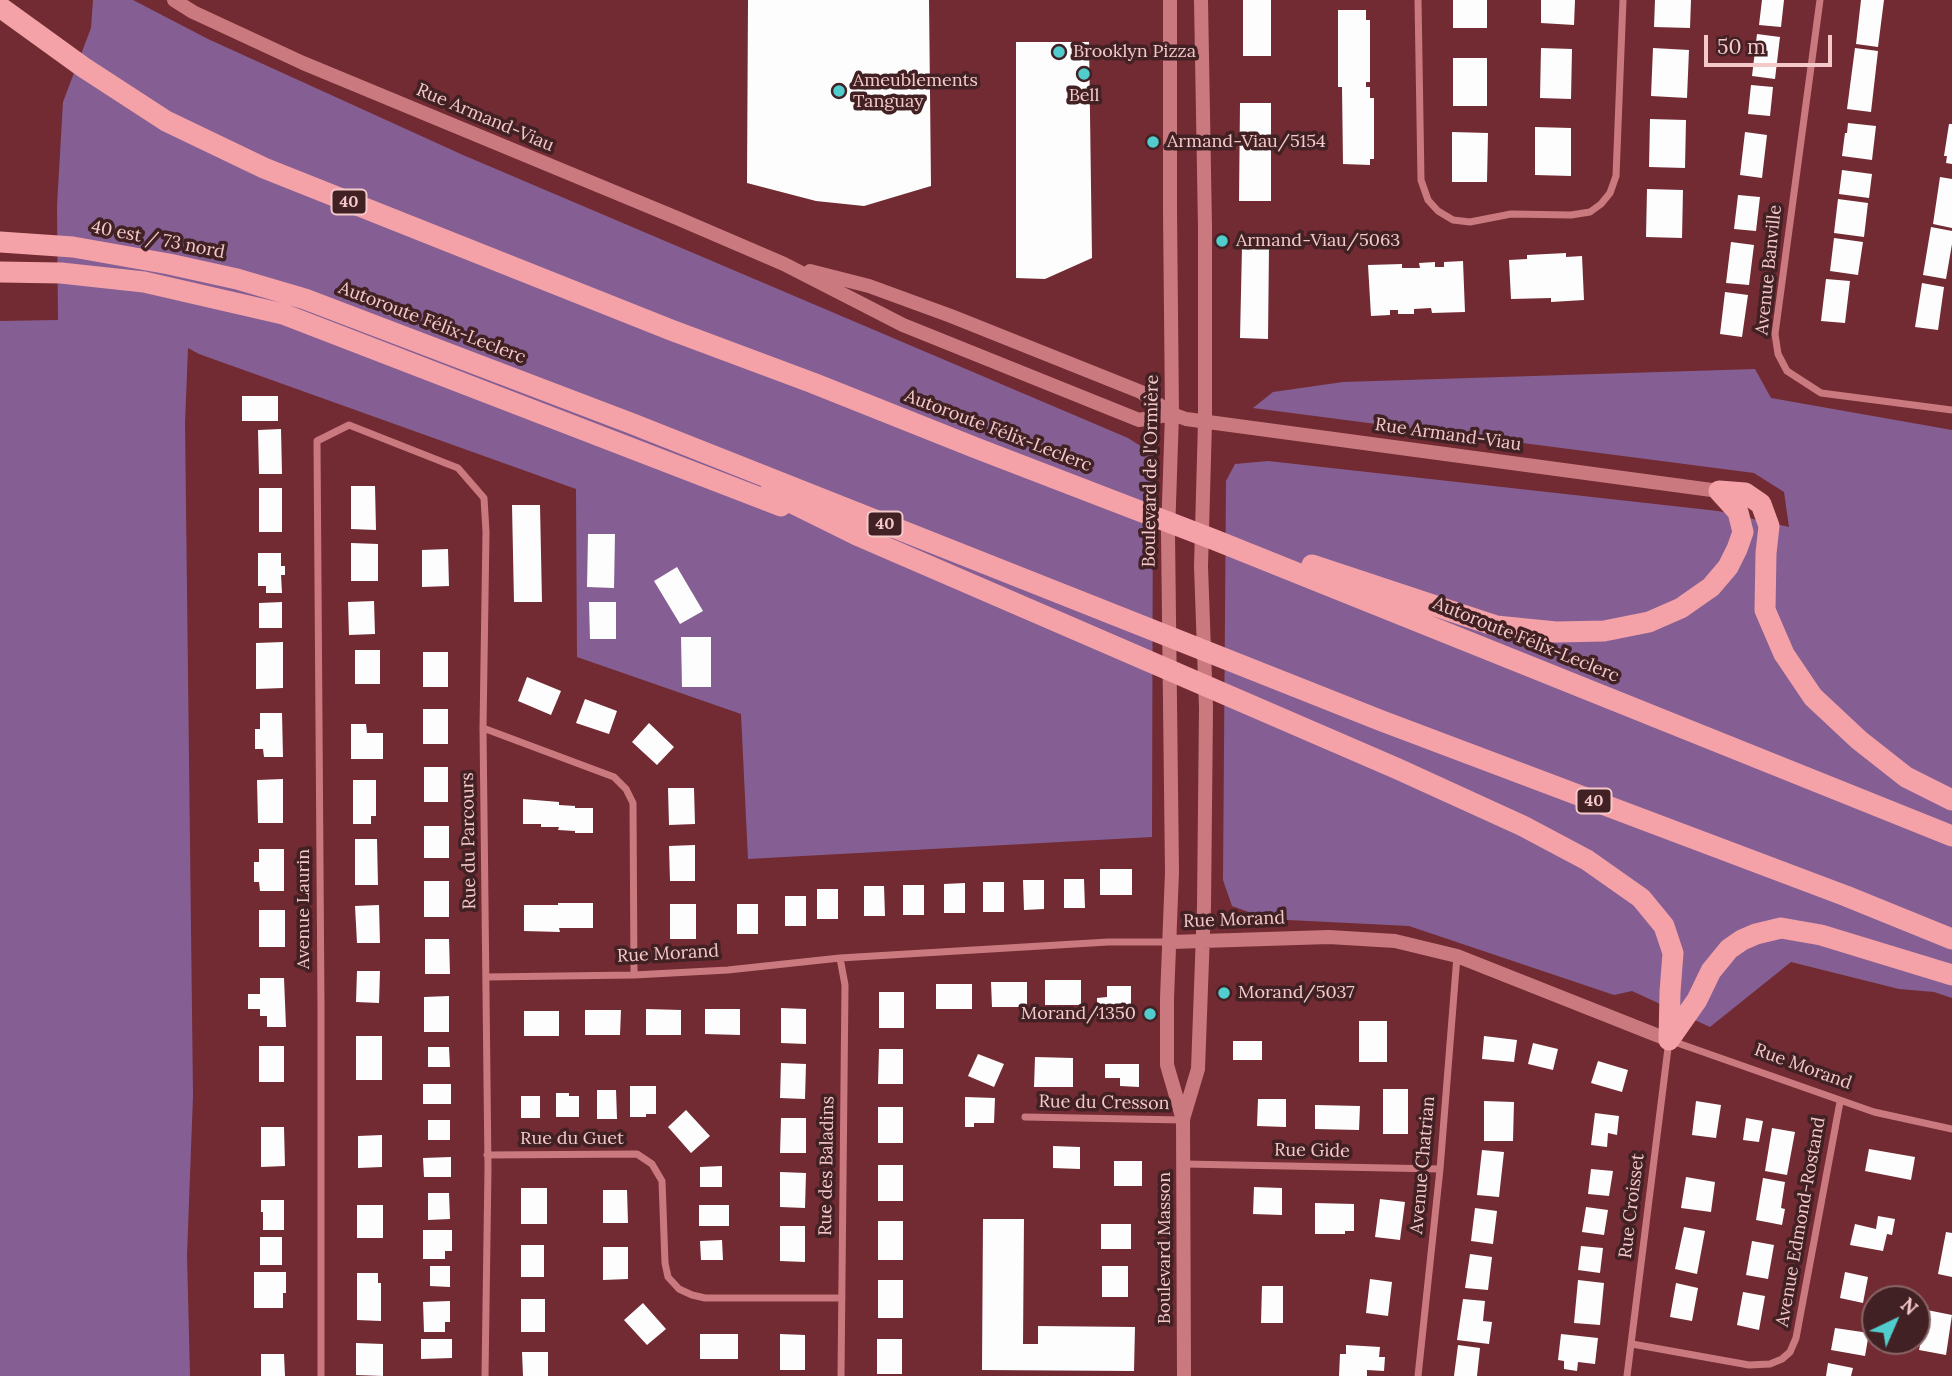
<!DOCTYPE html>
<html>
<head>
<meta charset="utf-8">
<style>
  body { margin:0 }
  #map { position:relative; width:1952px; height:1376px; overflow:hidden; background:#722b33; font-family:Lora,serif }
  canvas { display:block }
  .north { position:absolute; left:1861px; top:1285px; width:70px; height:70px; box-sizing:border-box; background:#422124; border:2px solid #8a6466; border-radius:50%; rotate:44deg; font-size:19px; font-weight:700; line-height:28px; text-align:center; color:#f5c9ca }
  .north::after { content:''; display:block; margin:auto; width:24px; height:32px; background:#52cdce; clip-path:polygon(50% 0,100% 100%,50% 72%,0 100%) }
  .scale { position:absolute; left:1704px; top:35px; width:128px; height:32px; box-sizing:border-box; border:4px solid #f5c9ca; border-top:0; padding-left:9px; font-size:21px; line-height:24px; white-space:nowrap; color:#f5c9ca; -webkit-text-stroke:5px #422124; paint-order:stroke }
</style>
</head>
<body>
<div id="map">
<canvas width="1952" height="1376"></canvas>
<div class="north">N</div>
<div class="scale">50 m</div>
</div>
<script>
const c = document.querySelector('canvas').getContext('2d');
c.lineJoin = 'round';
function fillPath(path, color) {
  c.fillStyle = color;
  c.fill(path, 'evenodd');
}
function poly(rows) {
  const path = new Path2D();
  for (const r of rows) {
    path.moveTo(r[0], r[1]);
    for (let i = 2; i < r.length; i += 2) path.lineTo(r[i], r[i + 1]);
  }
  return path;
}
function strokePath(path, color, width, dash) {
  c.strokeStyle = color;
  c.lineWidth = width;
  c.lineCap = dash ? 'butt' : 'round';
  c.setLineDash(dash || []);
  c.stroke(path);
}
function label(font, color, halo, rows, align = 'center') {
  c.font = font + ' Lora,serif';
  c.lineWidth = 7;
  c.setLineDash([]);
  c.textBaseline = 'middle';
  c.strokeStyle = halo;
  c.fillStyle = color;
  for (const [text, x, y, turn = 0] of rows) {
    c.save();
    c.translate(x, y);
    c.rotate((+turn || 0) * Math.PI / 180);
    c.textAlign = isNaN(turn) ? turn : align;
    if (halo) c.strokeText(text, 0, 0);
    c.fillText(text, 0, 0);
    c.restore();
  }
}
fillPath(poly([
  [93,0,133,0,208,39,463,155,1128,438,1153,454,1152,837,748,859,741,714,577,657,576,489,199,354,188,348,185,423,193,1096,187,1255,190,1376,0,1376,0,321,58,320,57,206,63,102,91,28],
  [1755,369,1771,398,1952,430,1952,998,1934,992,1899,989,1791,962,1710,1027,1632,991,1614,995,1409,926,1268,919,1232,906,1223,880,1226,481,1235,464,1268,461,1718,511,1789,527,1784,492,1754,473,1253,408,1273,392,1343,382]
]), '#855f94');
fillPath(poly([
  [748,0,929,0,931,186,864,206,816,201,747,183],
  [1243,0,1271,0,1271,56,1243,56],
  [1453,0,1487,0,1487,28,1453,28],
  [1541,0,1575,0,1574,25,1541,23],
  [1655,0,1691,0,1690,28,1654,27],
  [1762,0,1784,0,1781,27,1759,25],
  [1861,0,1884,0,1878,47,1856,44],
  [1338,10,1366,10,1366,20,1370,20,1370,82,1366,82,1366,87,1370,87,1370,98,1374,98,1374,159,1370,159,1370,165,1343,164,1342,87,1338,87],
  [1757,34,1780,37,1775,79,1752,76],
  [1016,42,1089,42,1092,258,1045,279,1016,278],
  [1541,48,1572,49,1571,99,1540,98],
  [1653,48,1689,50,1687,98,1651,96],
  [1855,48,1878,51,1871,112,1847,109],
  [1453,58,1487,58,1487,106,1453,106],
  [1751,85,1773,87,1770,116,1748,114],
  [1240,103,1271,103,1271,201,1239,201],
  [1650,119,1686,120,1685,168,1649,167],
  [1848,123,1876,126,1872,160,1842,156,1845,133,1847,133],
  [1949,124,1952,124,1952,164,1946,163,1947,156,1944,156],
  [1535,127,1571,128,1571,176,1535,175],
  [1452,132,1488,133,1487,182,1452,182],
  [1745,132,1767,135,1762,178,1740,175],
  [1842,170,1872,174,1869,198,1839,194],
  [1940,177,1952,179,1952,228,1933,224],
  [1647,189,1683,190,1682,238,1646,237],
  [1738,195,1760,197,1756,231,1734,229],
  [1838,199,1868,203,1864,237,1834,233],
  [1931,227,1952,231,1952,244,1946,279,1923,275],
  [1834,238,1863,242,1858,275,1830,271],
  [1731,242,1754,245,1749,285,1726,283],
  [1242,247,1269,247,1268,339,1240,338],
  [1566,253,1566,257,1582,256,1584,300,1551,302,1551,298,1511,299,1509,260,1527,259,1527,255],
  [1463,261,1465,312,1432,313,1431,308,1414,309,1414,314,1398,314,1398,310,1390,310,1390,315,1371,316,1368,265,1402,264,1402,268,1420,268,1419,263,1435,262,1435,267,1444,267,1444,262],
  [1826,279,1850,281,1845,323,1821,321],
  [1922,283,1944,287,1938,330,1915,327],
  [1725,292,1748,295,1742,337,1720,334],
  [242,396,278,396,278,421,242,421],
  [281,429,282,474,259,474,258,430],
  [351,486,375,486,376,530,351,529],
  [259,488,282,488,282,532,259,532],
  [512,505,540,505,542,602,514,602],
  [588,534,615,534,614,588,587,587],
  [351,543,378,544,378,581,351,581],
  [448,549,449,586,422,587,422,550],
  [258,553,281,553,281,566,285,566,285,575,281,575,282,593,266,593,266,586,258,586],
  [677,567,703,611,680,624,654,581],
  [374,601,375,634,349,635,348,602],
  [282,602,282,628,259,628,259,603],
  [589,602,616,602,616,639,590,639],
  [681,637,711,637,711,687,682,687],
  [283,642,283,688,256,689,256,643],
  [355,650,380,650,380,684,355,684],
  [423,652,448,652,448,687,423,687],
  [527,677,561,691,551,715,518,701],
  [585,699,617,711,609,734,576,723],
  [423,709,448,709,448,744,423,744],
  [260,713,282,713,283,757,264,757,263,749,255,749,255,729,260,729],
  [649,723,674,747,657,765,632,742],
  [351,724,366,724,367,733,383,733,383,759,351,759],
  [424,767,448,767,448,802,424,802],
  [283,779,283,823,258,823,257,780],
  [353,780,376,780,376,816,371,816,371,824,353,824],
  [668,788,694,788,695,824,669,825],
  [523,799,559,802,559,805,575,806,575,808,593,808,593,833,575,833,575,831,558,830,559,827,541,827,541,824,523,824],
  [424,826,449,826,449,858,424,858],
  [355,839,377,839,378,885,355,885],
  [695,845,695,881,670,881,669,846],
  [259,849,284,849,284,891,260,891,259,882,254,882,254,862,259,862],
  [1100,869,1132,869,1132,895,1100,895],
  [1064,879,1084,879,1085,908,1064,908],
  [1023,880,1044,880,1044,909,1024,910],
  [424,881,449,881,449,917,424,917],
  [983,882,1004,882,1004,912,983,912],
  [965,883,965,913,944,913,944,884],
  [903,885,924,885,924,915,903,915],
  [864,886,884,886,885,916,864,916],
  [817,889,838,889,838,919,817,919],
  [785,896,806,896,806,926,785,926],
  [558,903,593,903,593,928,559,928,560,932,524,931,524,905,558,905],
  [670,904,696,904,696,939,670,939],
  [737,904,758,904,758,934,737,934],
  [379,905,380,943,357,943,355,906],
  [259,910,285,910,285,947,259,947],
  [425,939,449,939,450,974,425,974],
  [357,971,380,971,379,1003,356,1002],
  [260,978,284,978,286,1027,267,1027,267,1016,260,1016,260,1009,248,1009,248,994,260,994],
  [1045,980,1081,980,1081,1005,1045,1005],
  [991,982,1027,982,1027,1007,992,1007],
  [936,984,972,984,972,1009,936,1009],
  [1107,986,1131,986,1131,1020,1097,1020,1097,998,1107,997],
  [879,992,904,992,904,1028,879,1028],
  [449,996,449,1032,424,1032,424,997],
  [781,1008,806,1009,806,1044,781,1043],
  [646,1009,681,1010,681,1035,646,1035],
  [705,1009,740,1009,740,1035,705,1034],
  [585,1010,621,1010,620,1035,585,1035],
  [524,1011,559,1011,559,1036,524,1036],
  [1359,1021,1387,1021,1387,1062,1359,1062],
  [356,1036,382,1036,382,1080,356,1080],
  [1484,1036,1517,1040,1514,1062,1482,1059],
  [1233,1041,1262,1041,1262,1060,1233,1060],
  [1533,1043,1558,1049,1553,1070,1528,1064],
  [259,1046,284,1046,284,1082,259,1082],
  [428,1047,449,1047,450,1067,428,1067],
  [879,1049,903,1049,903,1084,878,1084],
  [978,1054,1004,1064,994,1087,968,1076],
  [1035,1057,1073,1058,1073,1087,1034,1087],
  [1598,1061,1628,1070,1622,1092,1591,1083],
  [781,1063,806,1064,805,1099,780,1098],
  [1105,1064,1139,1064,1139,1087,1120,1086,1120,1078,1105,1078],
  [423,1084,451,1084,451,1104,423,1104],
  [630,1086,656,1086,656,1114,646,1114,646,1117,630,1117],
  [1383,1089,1408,1089,1408,1134,1383,1134],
  [597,1090,616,1090,617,1119,597,1119],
  [556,1093,569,1093,569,1096,579,1096,579,1117,556,1117],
  [521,1096,540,1096,540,1118,521,1118],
  [965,1097,995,1098,994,1123,974,1123,974,1127,965,1127],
  [1258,1099,1286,1099,1286,1127,1257,1126],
  [1484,1101,1514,1102,1513,1141,1484,1141],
  [1696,1101,1721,1105,1716,1138,1692,1135],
  [1315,1105,1360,1106,1359,1130,1315,1129],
  [878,1107,903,1107,903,1143,878,1143],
  [686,1110,710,1136,691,1153,668,1127],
  [1595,1113,1619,1116,1617,1135,1608,1133,1607,1147,1591,1145],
  [781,1118,806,1118,806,1153,780,1153],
  [1746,1118,1763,1121,1759,1142,1743,1140],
  [428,1120,450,1120,450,1140,428,1140],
  [261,1127,284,1127,285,1166,261,1167],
  [1772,1128,1795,1132,1787,1175,1765,1171],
  [382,1135,382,1167,358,1168,358,1136],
  [1053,1146,1080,1147,1080,1169,1053,1168],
  [1869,1149,1915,1157,1911,1180,1865,1171],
  [1482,1150,1504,1152,1499,1197,1477,1195],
  [451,1157,451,1177,424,1177,423,1158],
  [1114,1161,1142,1161,1142,1186,1114,1186],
  [878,1165,903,1165,903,1201,878,1201],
  [722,1166,722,1187,700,1187,700,1167],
  [1591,1169,1613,1171,1609,1196,1588,1194],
  [780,1172,806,1173,805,1208,780,1207],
  [1686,1177,1715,1182,1711,1212,1681,1208],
  [1763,1178,1785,1182,1781,1208,1785,1209,1782,1225,1756,1220],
  [1254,1187,1282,1188,1282,1215,1253,1214],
  [521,1188,547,1188,547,1224,521,1224],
  [603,1190,627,1190,628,1223,603,1223],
  [428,1193,449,1193,450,1219,428,1220],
  [1380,1199,1405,1202,1400,1240,1375,1237],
  [261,1200,284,1200,284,1230,263,1230,263,1212,261,1212],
  [1315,1203,1354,1204,1354,1231,1345,1231,1345,1234,1315,1234],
  [357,1205,383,1205,383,1238,357,1238],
  [699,1205,729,1205,729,1226,699,1226],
  [1586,1207,1608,1210,1604,1235,1582,1232],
  [1475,1208,1497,1211,1493,1244,1471,1241],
  [1878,1216,1895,1219,1892,1235,1887,1234,1883,1251,1850,1245,1855,1224,1876,1229],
  [983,1219,1024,1219,1023,1344,1038,1344,1038,1326,1135,1327,1134,1371,982,1370],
  [878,1221,903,1221,903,1260,878,1260],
  [1101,1224,1131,1224,1131,1249,1101,1249],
  [780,1226,805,1226,805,1262,780,1261],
  [1684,1227,1705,1231,1697,1274,1675,1269],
  [423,1230,452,1230,452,1251,445,1251,445,1259,423,1259],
  [1946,1232,1952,1233,1952,1277,1938,1274],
  [260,1237,282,1237,282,1265,260,1265],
  [722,1240,723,1260,701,1260,700,1241],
  [1752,1241,1774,1245,1768,1279,1746,1275],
  [521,1245,544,1245,544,1277,521,1277],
  [1581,1246,1603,1248,1600,1273,1578,1270],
  [603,1247,628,1247,628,1279,603,1280],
  [1470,1254,1492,1257,1488,1290,1465,1288],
  [430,1266,450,1266,450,1287,430,1286],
  [1102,1266,1128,1266,1128,1297,1102,1297],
  [254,1272,286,1272,286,1293,283,1293,283,1308,254,1308],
  [1845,1272,1868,1277,1863,1303,1840,1298],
  [357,1273,378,1273,378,1283,381,1283,381,1321,357,1320],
  [1370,1279,1392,1282,1388,1316,1366,1313],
  [878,1280,903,1280,903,1318,878,1318],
  [1578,1280,1604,1283,1600,1325,1574,1323],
  [1676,1283,1698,1288,1692,1321,1670,1317],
  [1262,1286,1283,1286,1283,1323,1261,1323],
  [1743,1292,1765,1296,1759,1330,1737,1325],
  [521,1299,545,1299,545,1332,521,1332],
  [1463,1299,1485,1301,1483,1321,1492,1322,1489,1344,1457,1340],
  [450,1301,450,1322,445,1322,445,1332,424,1332,423,1302],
  [643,1303,666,1329,647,1345,624,1320],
  [1927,1310,1952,1315,1946,1355,1919,1350],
  [1835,1328,1869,1333,1865,1356,1831,1350],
  [700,1334,738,1334,738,1359,700,1359],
  [780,1334,805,1335,805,1370,780,1370],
  [1561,1334,1598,1338,1595,1364,1578,1362,1577,1371,1564,1369,1564,1361,1558,1360],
  [421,1339,452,1339,452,1358,421,1359],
  [877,1339,902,1339,902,1374,877,1374],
  [356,1343,383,1344,383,1376,356,1375],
  [1346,1345,1380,1347,1379,1357,1385,1357,1384,1371,1367,1370,1367,1376,1339,1376,1340,1354,1346,1354],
  [1458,1345,1480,1348,1477,1376,1454,1376],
  [522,1352,548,1352,548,1376,523,1376],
  [261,1354,284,1354,285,1376,261,1376],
  [1828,1363,1853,1368,1851,1376,1826,1376]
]), '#fdfdfd');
strokePath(poly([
  [1418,0,1421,180,1428,200,1438,211,1453,220,1470,222,1511,214,1571,215,1590,212,1601,204,1610,193,1616,176,1623,0],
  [1820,0,1775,334,1778,354,1787,371,1821,393,1952,410],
  [483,728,614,777,626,789,633,803,634,975],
  [840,958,845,985,841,1376],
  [486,977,634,975,728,970,840,958,1108,942,1170,942],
  [1025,1117,1183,1120],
  [487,1155,637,1154,652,1164,662,1181,665,1263,668,1277,679,1289,692,1295,705,1298,842,1298],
  [1184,1164,1440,1169],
  [1632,1344,1749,1365,1770,1364,1782,1359,1790,1352,1796,1338,1840,1102],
  [321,1376,321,1006,317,441,349,425,458,468,484,498,486,532,483,728,488,1168,485,1376],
  [1418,1376,1440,1169,1457,956],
  [1627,1376,1669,1040,1874,1112,1952,1129]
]), '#ca7a7f', 7);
strokePath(poly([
  [174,0,193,12,303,63,677,218,784,264,903,325,1139,420,1172,414],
  [1170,0,1170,212,1172,414,1168,533,1172,872,1167,998,1167,1065,1183,1120,1184,1376],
  [810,271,869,286,951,316,1141,392,1172,414,1186,419,1719,491],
  [1171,942,1329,937,1395,941,1457,956,1669,1040],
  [1183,1119,1198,1069,1204,906,1206,708,1201,566,1205,422,1205,227,1201,0]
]), '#ca7a7f', 14);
strokePath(poly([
  [0,7,83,67,166,121,264,168,671,330,813,383,976,448,1215,540,1952,836],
  [0,242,73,247,169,264,237,279,305,299,633,424,1382,721,1846,896,1952,939],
  [0,272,61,273,144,282,283,314,781,506],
  [1719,491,1745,493,1761,504,1769,526,1766,553,1765,610,1784,654,1813,697,1859,740,1906,777,1952,800],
  [770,492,857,535,1398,769,1523,826,1587,860,1641,898,1664,926,1673,953,1670,992,1669,1040],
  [1312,565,1496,626,1556,632,1604,631,1649,622,1681,608,1711,587,1728,567,1737,549,1743,532,1738,512,1719,491],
  [1669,1040,1697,1000,1711,971,1729,949,1742,940,1756,934,1781,928,1821,935,1952,975]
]), '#f4a2a7', 21);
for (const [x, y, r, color] of [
  [1059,52,7,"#52cdce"],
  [1084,74,7,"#52cdce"],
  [839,91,7,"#52cdce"],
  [1153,142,7,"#52cdce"],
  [1222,241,7,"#52cdce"],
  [1224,993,7,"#52cdce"],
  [1150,1014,7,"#52cdce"]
]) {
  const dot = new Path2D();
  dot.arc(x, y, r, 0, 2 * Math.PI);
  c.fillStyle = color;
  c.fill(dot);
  strokePath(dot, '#422124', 2.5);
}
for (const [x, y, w] of [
  [349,202,35],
  [885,524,35],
  [1594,801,35]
]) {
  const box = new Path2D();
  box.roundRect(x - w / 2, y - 12.5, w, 25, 5);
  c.fillStyle = '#422124';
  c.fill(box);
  strokePath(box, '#f5c9ca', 2);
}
label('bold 16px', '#f5c9ca', null, [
  ["40",349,202],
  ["40",885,524],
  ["40",1594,801]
]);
label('18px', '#f5c9ca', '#422124', [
  ["Brooklyn Pizza",1073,52],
  ["Ameublements",853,81],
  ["Tanguay",853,102],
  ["Bell",1084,96,"center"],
  ["Armand-Viau/5154",1167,142],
  ["Armand-Viau/5063",1236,241],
  ["Morand/5037",1238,993],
  ["Morand/1350",1136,1014,"right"]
], 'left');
label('18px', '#f5c9ca', '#422124', [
  ["Rue Armand-Viau",485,118,23],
  ["40 est / 73 nord",158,240,11],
  ["Avenue Banville",1769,270,-84],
  ["Autoroute Félix-Leclerc",432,323,21],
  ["Autoroute Félix-Leclerc",998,431,21],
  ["Rue Armand-Viau",1448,435,8],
  ["Boulevard de l'Ormière",1151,471,-89],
  ["Autoroute Félix-Leclerc",1526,640,22],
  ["Rue du Parcours",469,841,-91],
  ["Avenue Laurin",304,909,-90],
  ["Rue Morand",1234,920,-2],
  ["Rue Morand",668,954,-3],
  ["Rue Morand",1803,1067,20],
  ["Rue du Cresson",1104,1103,1],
  ["Rue du Guet",572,1139],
  ["Rue Gide",1312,1151,1],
  ["Avenue Chatrian",1423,1165,-85],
  ["Rue des Baladins",827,1166,-89],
  ["Rue Croisset",1632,1206,-83],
  ["Avenue Edmond-Rostand",1801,1222,-80],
  ["Boulevard Masson",1165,1248,-90]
]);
</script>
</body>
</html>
